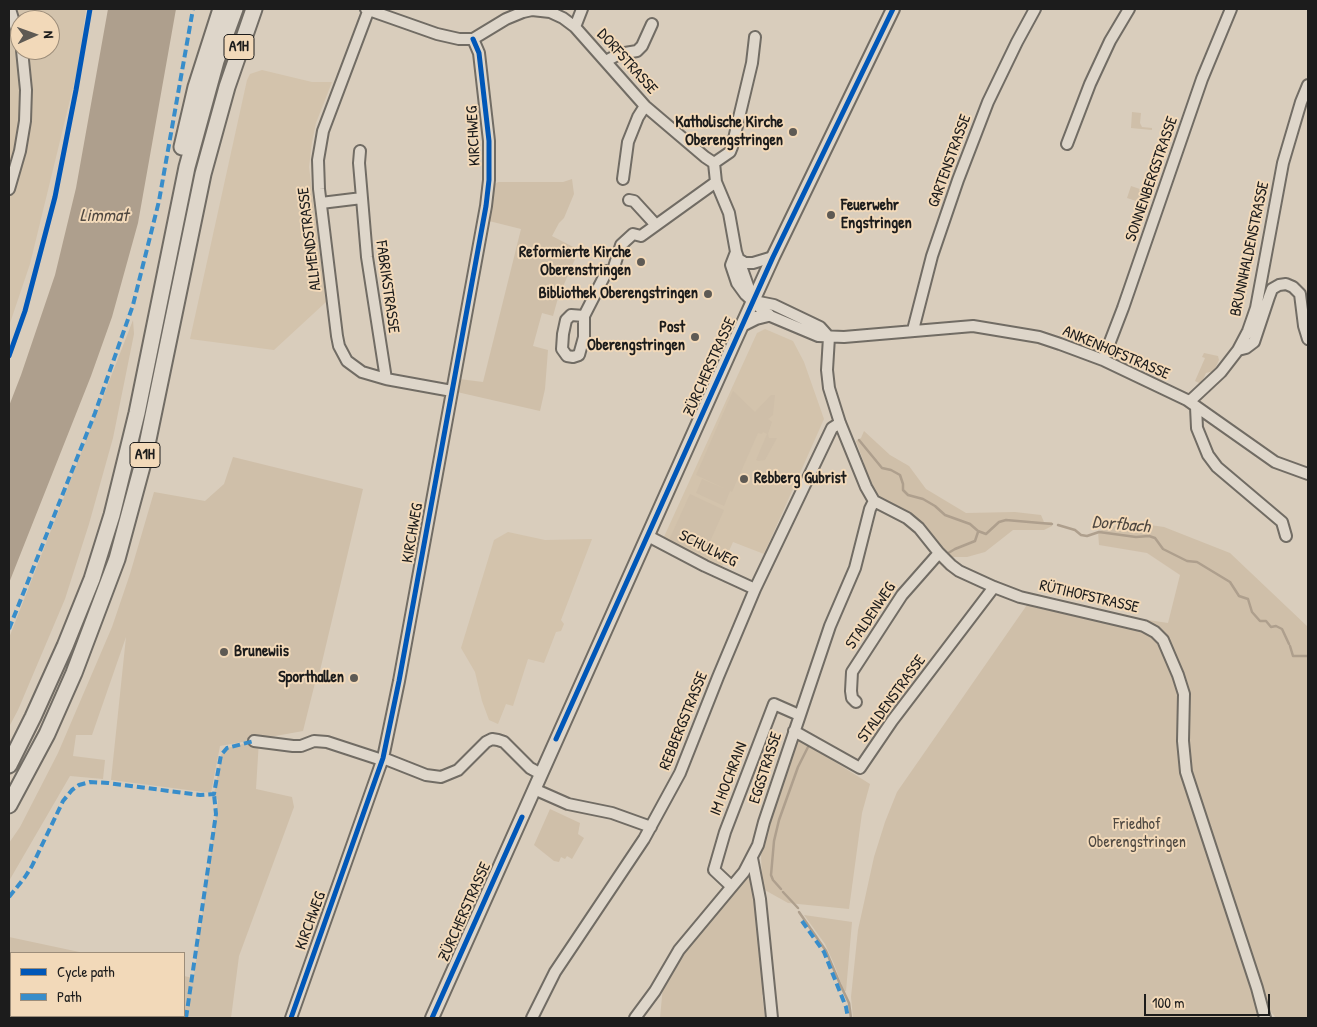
<!DOCTYPE html>
<html>
<head>
<meta charset="utf-8">
<style>
  body { margin:0 }
  #map { position:relative; width:1317px; height:1027px; overflow:hidden; background:#d9cdbc; font-family:"Patrick Hand",sans-serif }
  canvas { display:block }
  .frame { position:absolute; inset:0; border:10px solid #1c1c1c; pointer-events:none }
  .legend { position:absolute; left:10px; top:952px; width:175px; height:65px; box-sizing:border-box; background:#f2d9b9; border:1px solid #9c8d7a; margin:0; padding:6px 9px; list-style:none; font-size:15px; color:#1c1c1c }
  .legend li { display:flex; align-items:center; gap:10px; height:25px }
  .legend b { width:25px; border:1px solid #9c8d7a }
  .north { position:absolute; left:10px; top:10px; width:50px; height:50px; box-sizing:border-box; background:#f2d9b9; border:1px solid #9c8d7a; border-radius:50%; rotate:88deg; font-size:14px; font-weight:700; line-height:20px; text-align:center; color:#1c1c1c }
  .north::after { content:''; display:block; margin:auto; width:18px; height:22px; background:#5e5a54; clip-path:polygon(50% 0,100% 100%,50% 72%,0 100%) }
  .scale { position:absolute; left:1144px; top:994px; width:126px; height:22px; box-sizing:border-box; border:2px solid #1c1c1c; border-top:0; padding-left:6px; font-size:15px; line-height:18px; white-space:nowrap; color:#1c1c1c; -webkit-text-stroke:4px #f2d9b9; paint-order:stroke }
</style>
</head>
<body>
<div id="map">
<canvas width="1317" height="1027"></canvas>
<div class="frame"></div>
<ul class="legend">
<li><b style="height:6px;background:#0057b8"></b>Cycle path</li>
<li><b style="height:6px;background:#388dca"></b>Path</li>
</ul>
<div class="north">N</div>
<div class="scale">100 m</div>
</div>
<script>
const c = document.querySelector('canvas').getContext('2d');
c.lineJoin = 'round';
function fillPath(path, color) {
  c.fillStyle = color;
  c.fill(path, 'evenodd');
}
function poly(rows) {
  const path = new Path2D();
  for (const r of rows) {
    path.moveTo(r[0], r[1]);
    for (let i = 2; i < r.length; i += 2) path.lineTo(r[i], r[i + 1]);
  }
  return path;
}
function strokePath(path, color, width, dash) {
  c.strokeStyle = color;
  c.lineWidth = width;
  c.lineCap = dash ? 'butt' : 'round';
  c.setLineDash(dash || []);
  c.stroke(path);
}
function label(font, color, halo, rows, align = 'center') {
  c.font = font + ' "Patrick Hand",sans-serif';
  c.lineWidth = 4;
  c.setLineDash([]);
  c.textBaseline = 'middle';
  c.strokeStyle = halo;
  c.fillStyle = color;
  for (const [text, x, y, turn = 0] of rows) {
    c.save();
    c.translate(x, y);
    c.rotate((+turn || 0) * Math.PI / 180);
    c.textAlign = isNaN(turn) ? turn : align;
    if (halo) c.strokeText(text, 0, 0);
    c.fillText(text, 0, 0);
    c.restore();
  }
}
fillPath(poly([
  [9,9,86,9,78,67,30,264,9,326],
  [20,20,50,20,50,50,20,50],
  [262,70,312,82,332,82,316,123,312,142,309,167,326,302,274,350,190,339,247,80,250,74],
  [765,329,793,341,804,362,824,419,764,554,733,542,721,569,663,539,757,333],
  [508,532,545,540,592,539,561,620,564,624,561,631,556,632,544,663,528,659,513,706,506,704,498,724,489,720,482,701,475,672,461,648,494,540]
]), '#d3c3ac');
fillPath(poly([
  [1132,112,1141,113,1140,123,1142,127,1152,128,1152,130,1131,128],
  [572,179,574,194,564,218,559,223,552,236,579,250,558,298,553,316,542,313,533,346,548,350,545,389,540,411,457,392,459,379,483,382,521,229,485,220,492,186,498,182,563,182],
  [1131,186,1143,190,1139,202,1127,198],
  [133,320,134,334,113,438,89,524,65,599,18,710,9,727,9,638],
  [1204,353,1218,356,1219,360,1214,371,1206,373,1201,384,1195,381,1205,358,1202,357],
  [733,391,755,412,771,395,775,395,773,415,768,419,772,422,768,434,769,438,777,438,765,460,758,461,756,460,767,434,763,432,762,434,758,433,732,492,696,475],
  [864,431,890,455,909,466,926,489,966,513,1015,512,1041,515,1044,522,1052,522,1052,526,1044,530,1013,530,985,552,967,557,947,557,874,492,861,464,864,463,856,441,861,438],
  [233,457,363,489,318,679,316,679,303,731,220,746,211,793,111,780,126,637,92,735,76,735,73,756,105,760,103,779,70,776,9,881,9,843,20,827,58,753,112,627,130,574,154,492,205,501,224,484],
  [702,479,730,491,724,506,696,493],
  [690,494,724,510,704,555,669,540],
  [1129,522,1164,527,1230,553,1308,627,1308,1018,1276,1018,1263,1002,1262,1018,853,1018,851,997,858,930,874,857,885,822,897,792,1029,602,1168,623,1180,575,1147,553,1099,545,1098,531],
  [797,738,870,784,862,813,849,909,788,903,763,889,762,884,761,853,769,821],
  [259,740,256,789,292,797,294,807,239,956,231,1018,9,1018,9,937,84,953,11,953,11,1016,184,1016,184,976,193,978,194,975,218,800,214,794,221,755,227,748],
  [550,809,580,823,578,834,584,838,572,859,567,856,565,859,561,857,559,862,554,861,534,845],
  [746,876,752,881,764,994,762,995,765,1018,660,1018,663,986,692,940],
  [804,915,852,922,846,991,844,991,834,964,825,944]
]), '#cfbfa9');
fillPath(poly([
  [108,9,176,9,138,223,112,317,91,376,9,583,9,406,21,375,55,275,76,188]
]), '#ae9f8d');
strokePath(poly([
  [859,440,882,468,891,470,900,475,903,484,903,490,908,495,923,499,935,506,945,515,970,524,978,531,986,534,999,522,1006,520,1052,524],
  [1058,525,1075,530,1081,535,1087,536,1099,532,1136,537,1149,536,1155,538,1163,549,1187,561,1197,562,1230,582,1239,596,1248,599,1252,612,1260,621,1266,621,1271,627,1276,626,1282,629,1289,644],
  [945,555,955,549,975,541,978,532],
  [1290,646,1293,656,1308,656],
  [781,889,773,880,771,875,774,841,779,820,798,767,810,743],
  [783,892,798,908],
  [799,912,826,951,840,984,849,1003,851,1018]
]), '#ae9f8d', 2.5);
const minor = poly([
  [10,9,20,42],
  [366,9,437,34,459,39,473,39,506,19,523,12,532,10,550,12,563,18,575,27,645,106,705,157,714,163,716,182,729,213,736,252,753,300],
  [369,9,323,131,318,160,319,189,337,336,339,346,347,361,362,372,386,379,452,391],
  [575,27,582,9],
  [606,61,619,54,637,51,642,46,652,24],
  [1067,144,1090,84,1110,41,1129,9],
  [360,151,359,163,367,257,386,379],
  [714,163,730,152,732,147,752,63,755,37],
  [623,179,628,142,638,117,645,106],
  [9,189,20,151,25,121,26,90,22,50],
  [629,200,634,201,656,225],
  [321,203,362,198],
  [736,252,731,265,737,283,745,294,768,315,818,336,844,337,973,326,1039,337,1060,344,1103,360,1187,400,1275,462,1308,474],
  [740,260,745,263,753,263,773,257],
  [754,301,774,305,820,327,829,337,827,370,829,388,840,423,866,487,874,501,907,518,919,528,939,553,951,565,959,571,994,587,1020,597,1144,626,1155,632,1163,640,1178,675,1184,694,1183,741,1186,772,1257,988,1265,1018],
  [584,316,571,315,566,320,563,334,562,349,567,356,573,357,579,355,584,337,584,316,607,271,612,270,614,267,621,245,633,234,641,236,716,182],
  [913,330,932,256,958,180,988,102,1017,42,1035,9],
  [1238,350,1246,348,1254,342,1269,297,1272,289,1279,285,1286,284,1293,287,1300,294,1304,326,1308,339],
  [1103,360,1123,308,1202,79,1231,9],
  [1190,401,1221,372,1238,350,1248,331,1256,308,1283,163,1301,102,1308,85],
  [1196,407,1197,428,1208,455,1217,467,1282,522,1286,536],
  [648,536,705,566,755,589],
  [856,702,852,698,851,691,852,672,902,595,939,553],
  [794,731,860,768,892,721,994,587],
  [254,741,293,746,301,746,314,741,327,742,382,760],
  [383,758,426,775,441,777,458,770,486,742,492,739,498,740,504,742,530,768,541,774],
  [534,789,568,804,612,813,651,827],
  [752,858,760,899,772,1018],
  [731,886,714,870,725,832,774,704,799,715],
  [291,1018,383,758,399,681,486,206,489,180,489,141,479,53,473,39],
  [532,1018,555,972,644,839,680,773,718,677,755,589,832,428,840,423],
  [635,1018,655,991,679,950,744,872,758,845,764,822,830,626,855,568,870,509,874,501]
]);
const major = poly([
  [742,325,756,318,768,315],
  [432,1018,733,345,773,257,893,9]
]);
const highway = poly([
  [182,147,196,87,221,9],
  [9,765,33,717,65,646,92,579,112,515,137,413,187,167,216,61,235,9],
  [9,805,47,734,74,673,117,559,144,459,203,174,227,87,254,9]
]);
strokePath(minor, '#716c64', 14);
strokePath(major, '#716c64', 16);
strokePath(highway, '#716c64', 19);
strokePath(minor, '#ded6ca', 10);
strokePath(major, '#ded6ca', 12);
strokePath(highway, '#ded6ca', 15);
strokePath(poly([
  [9,629,95,413,133,305,159,201,193,9],
  [9,897,25,877,32,866,63,801,72,790,79,785,90,782,108,783,200,795,214,794,221,755,227,748,254,741],
  [802,921,824,952,846,1007,848,1018],
  [186,1018,216,814,214,794]
]), '#388dca', 4, [8, 4]);
strokePath(poly([
  [9,356,25,311,55,197,76,90,90,9],
  [556,739,773,257,893,9],
  [291,1018,383,758,399,681,486,206,489,180,489,141,479,53,473,39],
  [432,1018,522,817]
]), '#0057b8', 5);
for (const [x, y, r, color] of [
  [793,132,5,"#5e5a54"],
  [831,215,5,"#5e5a54"],
  [641,262,5,"#5e5a54"],
  [708,294,5,"#5e5a54"],
  [695,337,5,"#5e5a54"],
  [744,479,5,"#5e5a54"],
  [224,652,5,"#5e5a54"],
  [354,678,5,"#5e5a54"]
]) {
  const dot = new Path2D();
  dot.arc(x, y, r, 0, 2 * Math.PI);
  c.fillStyle = color;
  c.fill(dot);
  strokePath(dot, '#f2d9b9', 2);
}
for (const [x, y, w] of [
  [239,47,30],
  [145,455,30]
]) {
  const box = new Path2D();
  box.roundRect(x - w / 2, y - 12.5, w, 25, 4);
  c.fillStyle = '#f2d9b9';
  c.fill(box);
  strokePath(box, '#1c1c1c', 1);
}
label('bold 15px', '#1c1c1c', null, [
  ["A1H",239,47],
  ["A1H",145,455]
]);
label('16px', '#1c1c1c', '#f2d9b9', [
  ["DORFSTRASSE",627,62,48],
  ["KIRCHWEG",474,136,-93],
  ["GARTENSTRASSE",950,161,-70],
  ["SONNENBERGSTRASSE",1152,179,-71],
  ["ALLMENDSTRASSE",310,239,-97],
  ["BRUNNHALDENSTRASSE",1250,249,-78],
  ["FABRIKSTRASSE",387,287,82],
  ["ANKENHOFSTRASSE",1116,353,23],
  ["ZÜRCHERSTRASSE",710,367,-66],
  ["KIRCHWEG",413,533,-80],
  ["SCHULWEG",708,549,27],
  ["RÜTIHOFSTRASSE",1089,597,13],
  ["STALDENWEG",871,616,-56],
  ["STALDENSTRASSE",892,699,-54],
  ["REBBERGSTRASSE",684,721,-68],
  ["EGGSTRASSE",766,768,-72],
  ["IM HOCHRAIN",729,779,-69],
  ["ZÜRCHERSTRASSE",465,912,-66],
  ["KIRCHWEG",311,921,-70]
]);
label('bold 16px', '#1c1c1c', '#f2d9b9', [
  ["Katholische Kirche",783,123],
  ["Oberengstringen",783,141],
  ["Feuerwehr",841,206,"left"],
  ["Engstringen",841,224,"left"],
  ["Reformierte Kirche",631,253],
  ["Oberenstringen",631,271],
  ["Bibliothek Oberengstringen",698,294],
  ["Post",685,328],
  ["Oberengstringen",685,346],
  ["Rebberg Gubrist",754,479,"left"],
  ["Brunewiis",234,652,"left"],
  ["Sporthallen",344,678]
], 'right');
label('16px', '#4f4942', '#f2d9b9', [
  ["Friedhof",1137,825],
  ["Oberengstringen",1137,843]
]);
label('italic 18px', '#4f4841', '#f2d9b9', [
  ["Limmat",104,216],
  ["Dorfbach",1121,525,5]
]);
</script>
</body>
</html>
